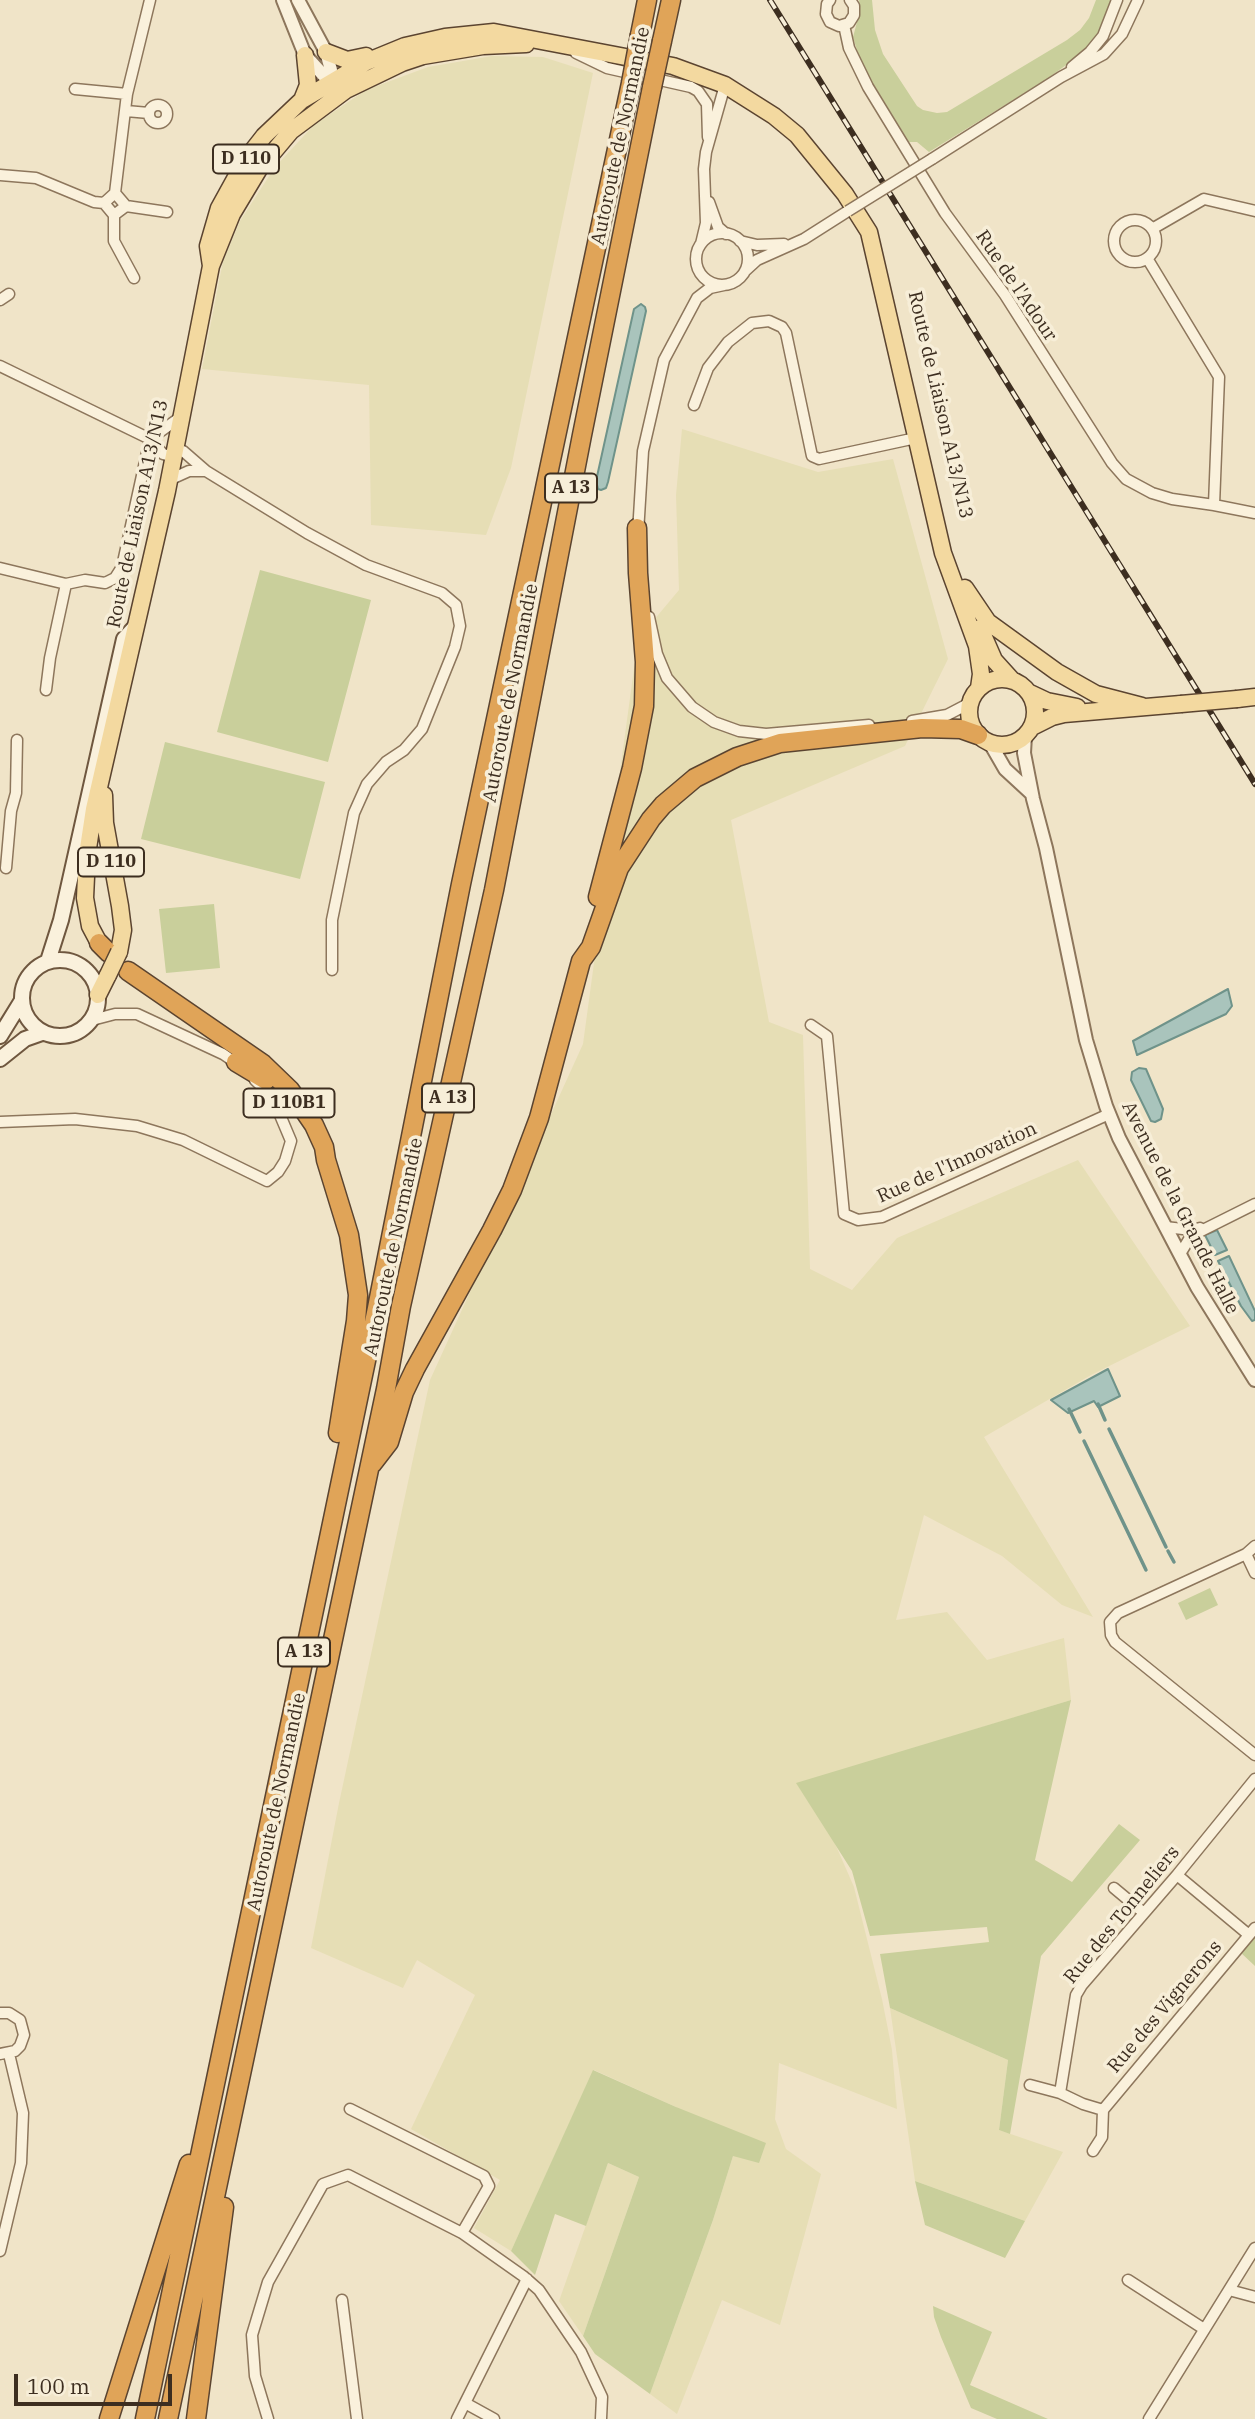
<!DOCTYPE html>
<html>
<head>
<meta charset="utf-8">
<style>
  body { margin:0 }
  #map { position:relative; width:1255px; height:2419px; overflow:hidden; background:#f0e4c8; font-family:"IBM Plex Serif",serif }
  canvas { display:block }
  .scale { position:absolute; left:14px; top:2374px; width:158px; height:32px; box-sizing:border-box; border:4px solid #3d2e20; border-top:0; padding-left:9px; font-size:21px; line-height:24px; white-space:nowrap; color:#3d2e20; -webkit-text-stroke:5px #f7eed8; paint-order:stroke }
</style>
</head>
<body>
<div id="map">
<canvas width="1255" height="2419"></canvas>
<div class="scale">100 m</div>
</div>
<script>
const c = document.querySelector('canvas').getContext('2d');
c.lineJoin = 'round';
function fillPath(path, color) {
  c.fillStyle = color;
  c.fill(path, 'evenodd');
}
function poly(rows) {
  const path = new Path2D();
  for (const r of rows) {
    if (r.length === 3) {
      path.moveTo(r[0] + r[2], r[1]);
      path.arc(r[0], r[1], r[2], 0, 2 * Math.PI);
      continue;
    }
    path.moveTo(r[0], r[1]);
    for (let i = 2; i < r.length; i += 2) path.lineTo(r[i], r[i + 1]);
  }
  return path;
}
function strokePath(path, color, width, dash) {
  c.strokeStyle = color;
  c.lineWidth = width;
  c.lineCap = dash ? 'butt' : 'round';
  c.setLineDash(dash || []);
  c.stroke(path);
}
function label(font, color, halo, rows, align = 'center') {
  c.font = font + ' "IBM Plex Serif",serif';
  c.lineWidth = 7;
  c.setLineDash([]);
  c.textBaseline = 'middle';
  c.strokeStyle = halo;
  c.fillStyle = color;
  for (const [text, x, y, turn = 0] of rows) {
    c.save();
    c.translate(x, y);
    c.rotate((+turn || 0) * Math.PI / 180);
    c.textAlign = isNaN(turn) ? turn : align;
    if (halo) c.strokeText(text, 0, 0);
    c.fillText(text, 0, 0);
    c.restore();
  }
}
fillPath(poly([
  [492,56,543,57,593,73,511,468,486,535,371,525,369,385,202,369,223,261,240,221,275,167,314,125,366,90,428,67],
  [682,429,818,472,893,459,948,659,905,746,731,820,769,1022,803,1035,810,1269,852,1290,897,1238,1078,1160,1190,1326,1091,1375,984,1437,1093,1617,1062,1605,1002,1556,924,1515,896,1620,947,1612,987,1660,1064,1638,1071,1700,797,1784,833,1839,854,1887,882,1999,892,2050,897,2109,779,2063,775,2119,786,2149,821,2174,780,2325,722,2300,677,2414,650,2394,713,2220,733,2156,676,2107,594,2070,511,2251,474,2228,500,2180,411,2129,475,1995,417,1960,403,1988,311,1948,339,1803,430,1380,583,1044,638,639,679,590,676,495],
  [890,2008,1008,2060,999,2130,1063,2152,1025,2221,915,2181],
  [608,2163,639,2177,583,2336,559,2301]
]), '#e6deb5');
fillPath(poly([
  [859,0,872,0,875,30,883,54,917,106,923,110,937,113,947,112,1067,40,1080,30,1089,18,1096,0,1114,0,1101,32,1091,45,1077,57,1047,79,929,152,917,142,909,142,861,64,853,37,860,11],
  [260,570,371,600,328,762,217,732],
  [165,742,325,782,300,879,141,839],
  [214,904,220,968,166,973,159,909],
  [1210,1588,1218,1605,1186,1620,1178,1603],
  [1071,1700,1035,1860,1072,1882,1119,1824,1140,1840,1041,1956,1010,2134,999,2130,1008,2060,890,2008,880,1954,989,1942,987,1927,870,1936,852,1871,796,1783],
  [1255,1932,1255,1966,1240,1952],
  [593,2070,676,2107,766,2143,759,2163,733,2156,713,2220,650,2394,595,2354,583,2336,639,2177,608,2163,586,2226,555,2214,535,2275,511,2251],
  [915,2181,1025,2221,1005,2258,925,2225],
  [933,2306,992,2332,970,2385,1048,2419,997,2419,971,2408,941,2337,934,2317]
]), '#c9cf9b');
const water = poly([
  [641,304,645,307,646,311,608,482,606,488,601,490,598,489,596,481,634,309,641,304],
  [1228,989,1232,1006,1226,1014,1137,1055,1133,1041,1228,989],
  [1139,1068,1146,1069,1163,1109,1161,1119,1155,1122,1151,1121,1131,1080,1132,1072,1139,1068],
  [1217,1230,1227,1250,1215,1255,1205,1235,1217,1230],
  [1229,1256,1255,1311,1255,1320,1252,1321,1241,1306,1218,1261,1229,1256],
  [1108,1369,1120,1396,1098,1407,1094,1401,1068,1413,1051,1400,1108,1369]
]);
fillPath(water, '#a9c4bc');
strokePath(water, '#6f938a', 2);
strokePath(poly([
  [1098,1404,1105,1420],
  [1069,1409,1080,1432],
  [1109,1429,1166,1547],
  [1084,1441,1146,1570],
  [1168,1551,1174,1562]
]), '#6f938a', 3.5);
const minor = poly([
  [830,0,827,4,826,14,830,22,839,26,849,23,854,15,854,6,850,0],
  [844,25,849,48,868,87,945,213,1005,295,1112,463,1126,479,1152,493,1172,499,1214,505],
  [576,53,607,68,691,87,698,91,707,104,708,137],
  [1072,67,1090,52,1103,36,1117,0],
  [75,89,127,94],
  [158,114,9],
  [126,111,149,113],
  [932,159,1061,77,1104,54,1122,34,1138,0],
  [0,175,36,178,94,202,104,203],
  [115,193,127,94,150,0],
  [115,193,126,206,114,215,104,203,115,193],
  [709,202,718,227,726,234],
  [126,206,167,212],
  [114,215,114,241,134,278],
  [1135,241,21],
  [1152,229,1204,199,1255,211],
  [722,259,26],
  [740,241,757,245,784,244],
  [701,244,706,223,704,169,706,152,725,85],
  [1147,258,1219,377,1214,505,1255,513],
  [745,271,757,260,804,239,848,211],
  [0,300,9,294],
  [0,366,150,439,163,454,174,457],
  [694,405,708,368,728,342,752,323,769,321,782,327,786,333,812,456,819,459,916,438],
  [150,439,182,416],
  [175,449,183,451,206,471],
  [169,480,189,471,206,471,307,533,366,565,442,593,456,605,460,626,455,647,422,729,404,750,386,762,367,784,354,813,332,920,332,970],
  [638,533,643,451,664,360,697,298,710,288,724,285],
  [0,568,66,584,85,580,105,583,115,578,122,567,150,439],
  [649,617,657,654,667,678,692,707,714,722,739,731,766,734,869,725],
  [46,690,50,658,66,584],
  [912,721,947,715,970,703],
  [6,868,11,811,16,793,17,740],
  [92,1020,115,1014,137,1014,223,1054,239,1065],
  [811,1025,827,1036,844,1214,858,1220,882,1217,1109,1114],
  [0,1122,75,1119,137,1126,183,1140,267,1181,278,1172,285,1161,291,1141,272,1096,255,1080],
  [1165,1227,1192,1230,1200,1228],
  [1180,1254,1191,1236,1255,1204],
  [1255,1546,1246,1554,1255,1573],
  [1246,1554,1118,1613,1110,1622,1111,1635,1115,1642,1255,1755],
  [1177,1875,1249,1935],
  [1114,1888,1144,1913],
  [0,2013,9,2013,20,2020,24,2035,20,2046,15,2051,0,2054],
  [1030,2085,1060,2093,1083,2104,1103,2110],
  [1060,2093,1076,1995,1082,1985,1177,1875,1255,1779],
  [350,2109,484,2176,489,2186,462,2233],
  [1103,2110,1255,1928],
  [1093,2151,1102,2137,1103,2110],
  [0,2251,21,2163,23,2113,9,2054],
  [1128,2280,1204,2329],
  [1229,2290,1255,2297],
  [342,2300,357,2419],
  [465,2403,494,2419],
  [268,2419,255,2376,252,2335,268,2282,323,2184,348,2175,462,2233,523,2276,539,2290,581,2352,602,2397,601,2419],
  [457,2419,527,2279],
  [1149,2419,1255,2248]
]);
const tertiary = poly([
  [283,0,305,55,335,88],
  [298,0,326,52,331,70,331,82],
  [1025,736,1024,753,1033,799,1046,848,1086,1040,1106,1106,1119,1138,1197,1287,1255,1380],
  [990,743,1005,769,1031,793]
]);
const secondary = poly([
  [60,998,38],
  [48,961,61,920,124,639,134,628],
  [0,1036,21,1002],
  [0,1059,25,1039,42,1033]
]);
const primary = poly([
  [326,52,347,60,366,56],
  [302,100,308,85,305,55],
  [211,266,208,246,219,208,246,159,264,136,302,100,366,62,405,46,445,37,494,32,673,66,725,85,774,116,797,135,845,194,869,232,943,553,977,646,981,674,979,688],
  [965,588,988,622,1057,672,1096,694,1142,706],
  [980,628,994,660,1013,681],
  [1002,712,33],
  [1030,693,1047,701,1077,707],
  [1237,699,1255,697],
  [1032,727,1052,717,1064,714,1181,704],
  [104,795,105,823,120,906,123,930,119,952],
  [99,943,90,926,85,898,87,855,94,809,167,491,211,266,232,214,259,169,291,131,346,90,402,63,423,56,483,46,526,44],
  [98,995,108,975]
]);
const motorway = poly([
  [640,35,647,0],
  [662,41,671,0],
  [598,897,632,768,644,706,645,662,638,573,637,528],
  [99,943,109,953],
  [128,971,263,1064,290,1090,314,1125,324,1147,326,1160,349,1235,358,1295,356,1321,338,1433],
  [236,1062,266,1080],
  [372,1464,389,1442,404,1392,415,1369,492,1230,512,1190,539,1118,581,961,591,947,619,868,651,819,663,805,695,778,737,757,780,743,922,728,961,729,978,735],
  [109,2419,189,2164],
  [145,2419,377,1308,461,884,631,83],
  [168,2419,386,1389,401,1306,494,890,582,435,652,87],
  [196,2419,224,2207]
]);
strokePath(minor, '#8d765c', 13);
strokePath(tertiary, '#8d765c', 16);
strokePath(secondary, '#6f573f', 18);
strokePath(primary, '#5b4430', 19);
strokePath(motorway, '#5b4430', 21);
strokePath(minor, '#faf1dc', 10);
strokePath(tertiary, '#faf1dc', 12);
strokePath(secondary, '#faf1dc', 14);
strokePath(primary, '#f3d9a0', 16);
strokePath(motorway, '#e0a458', 18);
const rail = poly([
  [770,0,1255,784]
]);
strokePath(rail, '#3d2e20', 6);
strokePath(rail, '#f7eed8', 3.5, [10]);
const minorBridge = poly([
  [848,211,932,159]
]);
const primaryBridge = poly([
  [1181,704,1237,699],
  [108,975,119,952]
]);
const motorwayBridge = poly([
  [631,83,640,35],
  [652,87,662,41]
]);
strokePath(minorBridge, '#8d765c', 13, []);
strokePath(primaryBridge, '#5b4430', 19, []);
strokePath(motorwayBridge, '#5b4430', 21, []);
strokePath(minorBridge, '#faf1dc', 10);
strokePath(primaryBridge, '#f3d9a0', 16);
strokePath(motorwayBridge, '#e0a458', 18);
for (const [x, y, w] of [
  [246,159,66],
  [571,488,52],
  [111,862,66],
  [448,1098,52],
  [289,1103,91],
  [304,1652,52]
]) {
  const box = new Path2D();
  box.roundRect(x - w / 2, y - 14.5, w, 29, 5);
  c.fillStyle = '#f7eed8';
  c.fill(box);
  strokePath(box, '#3d2e20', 2);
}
label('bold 18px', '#3d2e20', null, [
  ["D 110",246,159],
  ["A 13",571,488],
  ["D 110",111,862],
  ["A 13",448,1098],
  ["D 110B1",289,1103],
  ["A 13",304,1652]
]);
label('19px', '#3d2e20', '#f7eed8', [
  ["Autoroute de Normandie",621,136,-78],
  ["Rue de l'Adour",1016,286,56],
  ["Route de Liaison A13/N13",940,405,77],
  ["Route de Liaison A13/N13",138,514,-78],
  ["Autoroute de Normandie",511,693,-79],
  ["Rue de l'Innovation",957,1163,-24],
  ["Avenue de la Grande Halle",1180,1208,63],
  ["Autoroute de Normandie",394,1247,-78],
  ["Autoroute de Normandie",277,1802,-78],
  ["Rue des Tonneliers",1122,1915,-51],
  ["Rue des Vignerons",1165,2007,-50]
]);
</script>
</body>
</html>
